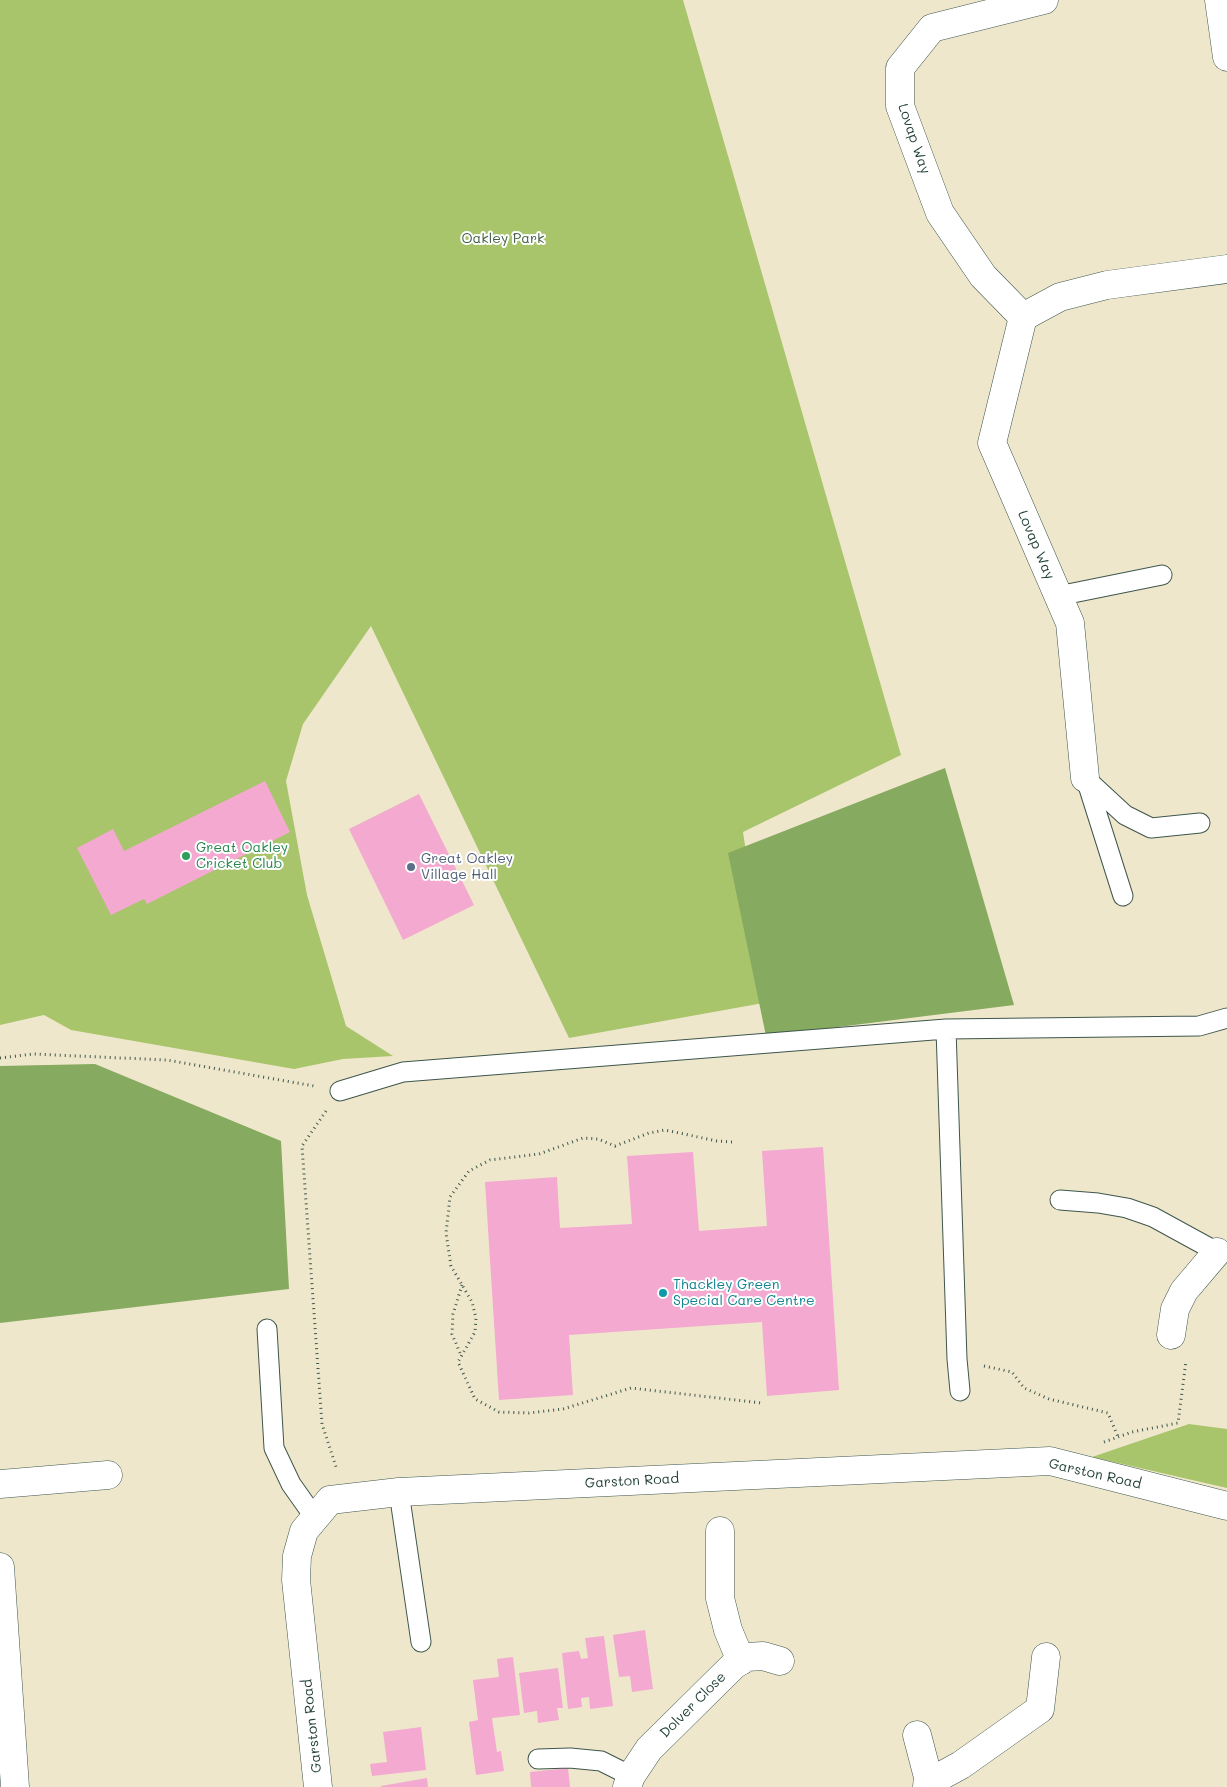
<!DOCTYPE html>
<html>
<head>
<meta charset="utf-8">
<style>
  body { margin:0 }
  canvas { display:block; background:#efe7cc }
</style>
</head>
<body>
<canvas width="1227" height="1787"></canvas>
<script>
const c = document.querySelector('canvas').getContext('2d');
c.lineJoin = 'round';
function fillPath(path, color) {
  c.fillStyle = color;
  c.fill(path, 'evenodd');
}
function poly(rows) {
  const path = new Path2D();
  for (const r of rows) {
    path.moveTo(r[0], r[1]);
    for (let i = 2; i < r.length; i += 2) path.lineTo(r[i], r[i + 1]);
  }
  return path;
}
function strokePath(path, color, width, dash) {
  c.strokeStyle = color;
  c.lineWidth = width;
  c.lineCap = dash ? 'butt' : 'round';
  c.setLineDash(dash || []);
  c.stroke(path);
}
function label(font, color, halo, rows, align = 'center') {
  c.font = font + ' Mali,sans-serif';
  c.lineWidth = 4;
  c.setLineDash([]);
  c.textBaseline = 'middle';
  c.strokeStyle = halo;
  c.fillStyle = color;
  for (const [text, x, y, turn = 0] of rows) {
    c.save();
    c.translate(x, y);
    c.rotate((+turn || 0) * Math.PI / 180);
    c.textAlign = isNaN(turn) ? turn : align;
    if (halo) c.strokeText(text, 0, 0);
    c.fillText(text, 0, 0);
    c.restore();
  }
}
fillPath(poly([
  [0,0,683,0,901,755,743,832,769,1002,569,1038,371,626,303,724,286,781,307,895,346,1026,393,1056,343,1059,294,1069,71,1030,44,1015,0,1025],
  [1189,1424,1227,1429,1227,1488,1092,1457]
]), '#a9c56b');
fillPath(poly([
  [945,768,1014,1005,766,1036,728,853],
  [95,1064,281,1141,289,1289,0,1323,0,1066]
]), '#86aa5f');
fillPath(poly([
  [265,781,290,832,147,904,144,899,111,915,77,848,113,829,124,851],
  [419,794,474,905,403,940,349,829],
  [823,1147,839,1390,767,1396,762,1322,569,1335,573,1395,499,1400,485,1182,557,1177,560,1228,632,1224,627,1156,693,1152,699,1231,767,1226,762,1151],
  [645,1630,653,1689,632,1692,630,1676,619,1677,613,1635],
  [604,1636,613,1706,590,1709,589,1697,581,1698,582,1707,568,1709,562,1653,579,1651,581,1659,588,1658,585,1638],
  [513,1657,520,1715,492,1718,497,1752,501,1751,504,1771,476,1775,469,1722,478,1720,473,1680,499,1677,497,1659],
  [558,1668,563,1708,557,1708,559,1720,538,1723,537,1711,524,1713,519,1673],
  [421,1727,426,1770,372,1776,370,1764,387,1762,383,1732],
  [568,1768,570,1787,531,1787,530,1772],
  [427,1778,428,1787,381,1787,381,1786]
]), '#f3a9d0');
const service = poly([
  [1058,596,1162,575],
  [1085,778,1125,815,1151,828,1200,823],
  [1086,779,1123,896],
  [946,1029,957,1359,960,1391],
  [340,1091,403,1072,946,1029,1199,1026,1227,1018],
  [1060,1200,1098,1203,1127,1208,1153,1217,1217,1252],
  [267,1329,274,1448,291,1484,315,1518],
  [399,1492,421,1642],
  [538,1759,570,1758,601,1761,631,1776]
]);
const minor = poly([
  [1044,0,932,28,900,68,900,106,940,213,983,276,1023,317,992,443,1070,623,1085,778],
  [1023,317,1060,297,1107,285,1227,269],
  [1171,1335,1175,1309,1184,1291,1217,1252],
  [0,1484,108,1475],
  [720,1531,720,1598,728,1630,741,1661],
  [0,1567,15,1787],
  [917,1735,928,1777,927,1787],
  [928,1783,961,1765,1040,1709,1046,1657],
  [318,1787,296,1580,297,1556,304,1531,330,1500,399,1492,1050,1461,1227,1506],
  [627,1787,631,1776,649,1749,734,1665,747,1657,763,1656,780,1661]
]);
const tertiary = poly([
  [1219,0,1227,57]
]);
strokePath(service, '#3e564b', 21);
strokePath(minor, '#3e564b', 29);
strokePath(tertiary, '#3e564b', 29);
strokePath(poly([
  [0,1058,33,1054,167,1060,314,1086],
  [326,1111,302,1146,322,1424,337,1470],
  [732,1142,717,1141,665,1130,649,1133,615,1146,598,1139,583,1138,539,1154,490,1160,469,1171,450,1197,446,1233,451,1266,472,1302,476,1318,475,1332,458,1362,475,1399,499,1412,529,1413,563,1409,631,1388,762,1403],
  [460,1353,452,1334,453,1314,462,1285],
  [984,1366,1012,1372,1024,1388,1049,1399,1108,1413,1118,1437],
  [1104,1442,1132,1432,1178,1423,1186,1361]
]), '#3e564b', 3, [1, 4]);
strokePath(service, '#fff', 19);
strokePath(minor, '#fff', 28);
strokePath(tertiary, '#fff', 28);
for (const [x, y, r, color] of [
  [186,856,5,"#2e9e5b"],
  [411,867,5,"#5c6f8a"],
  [663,1293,5,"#0f9aa8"]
]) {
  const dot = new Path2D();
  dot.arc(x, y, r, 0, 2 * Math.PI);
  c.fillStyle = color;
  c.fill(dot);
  strokePath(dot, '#fff', 2);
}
label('14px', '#1f3d34', '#fff', [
  ["Lovap Way",914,139,71],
  ["Lovap Way",1036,545,67],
  ["Garston Road",1095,1474,13],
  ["Garston Road",632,1481,-3],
  ["Dolver Close",693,1705,-45],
  ["Garston Road",312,1726,-96]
]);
label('14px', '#425f42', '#fff', [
  ["Oakley Park",503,239]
]);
label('14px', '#27864d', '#fff', [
  ["Great Oakley",196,848],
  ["Cricket Club",196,864]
], 'left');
label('14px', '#4e5e75', '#fff', [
  ["Great Oakley",421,859],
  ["Village Hall",421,875]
], 'left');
label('14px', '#0d838f', '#fff', [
  ["Thackley Green",673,1285],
  ["Special Care Centre",673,1301]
], 'left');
</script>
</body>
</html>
